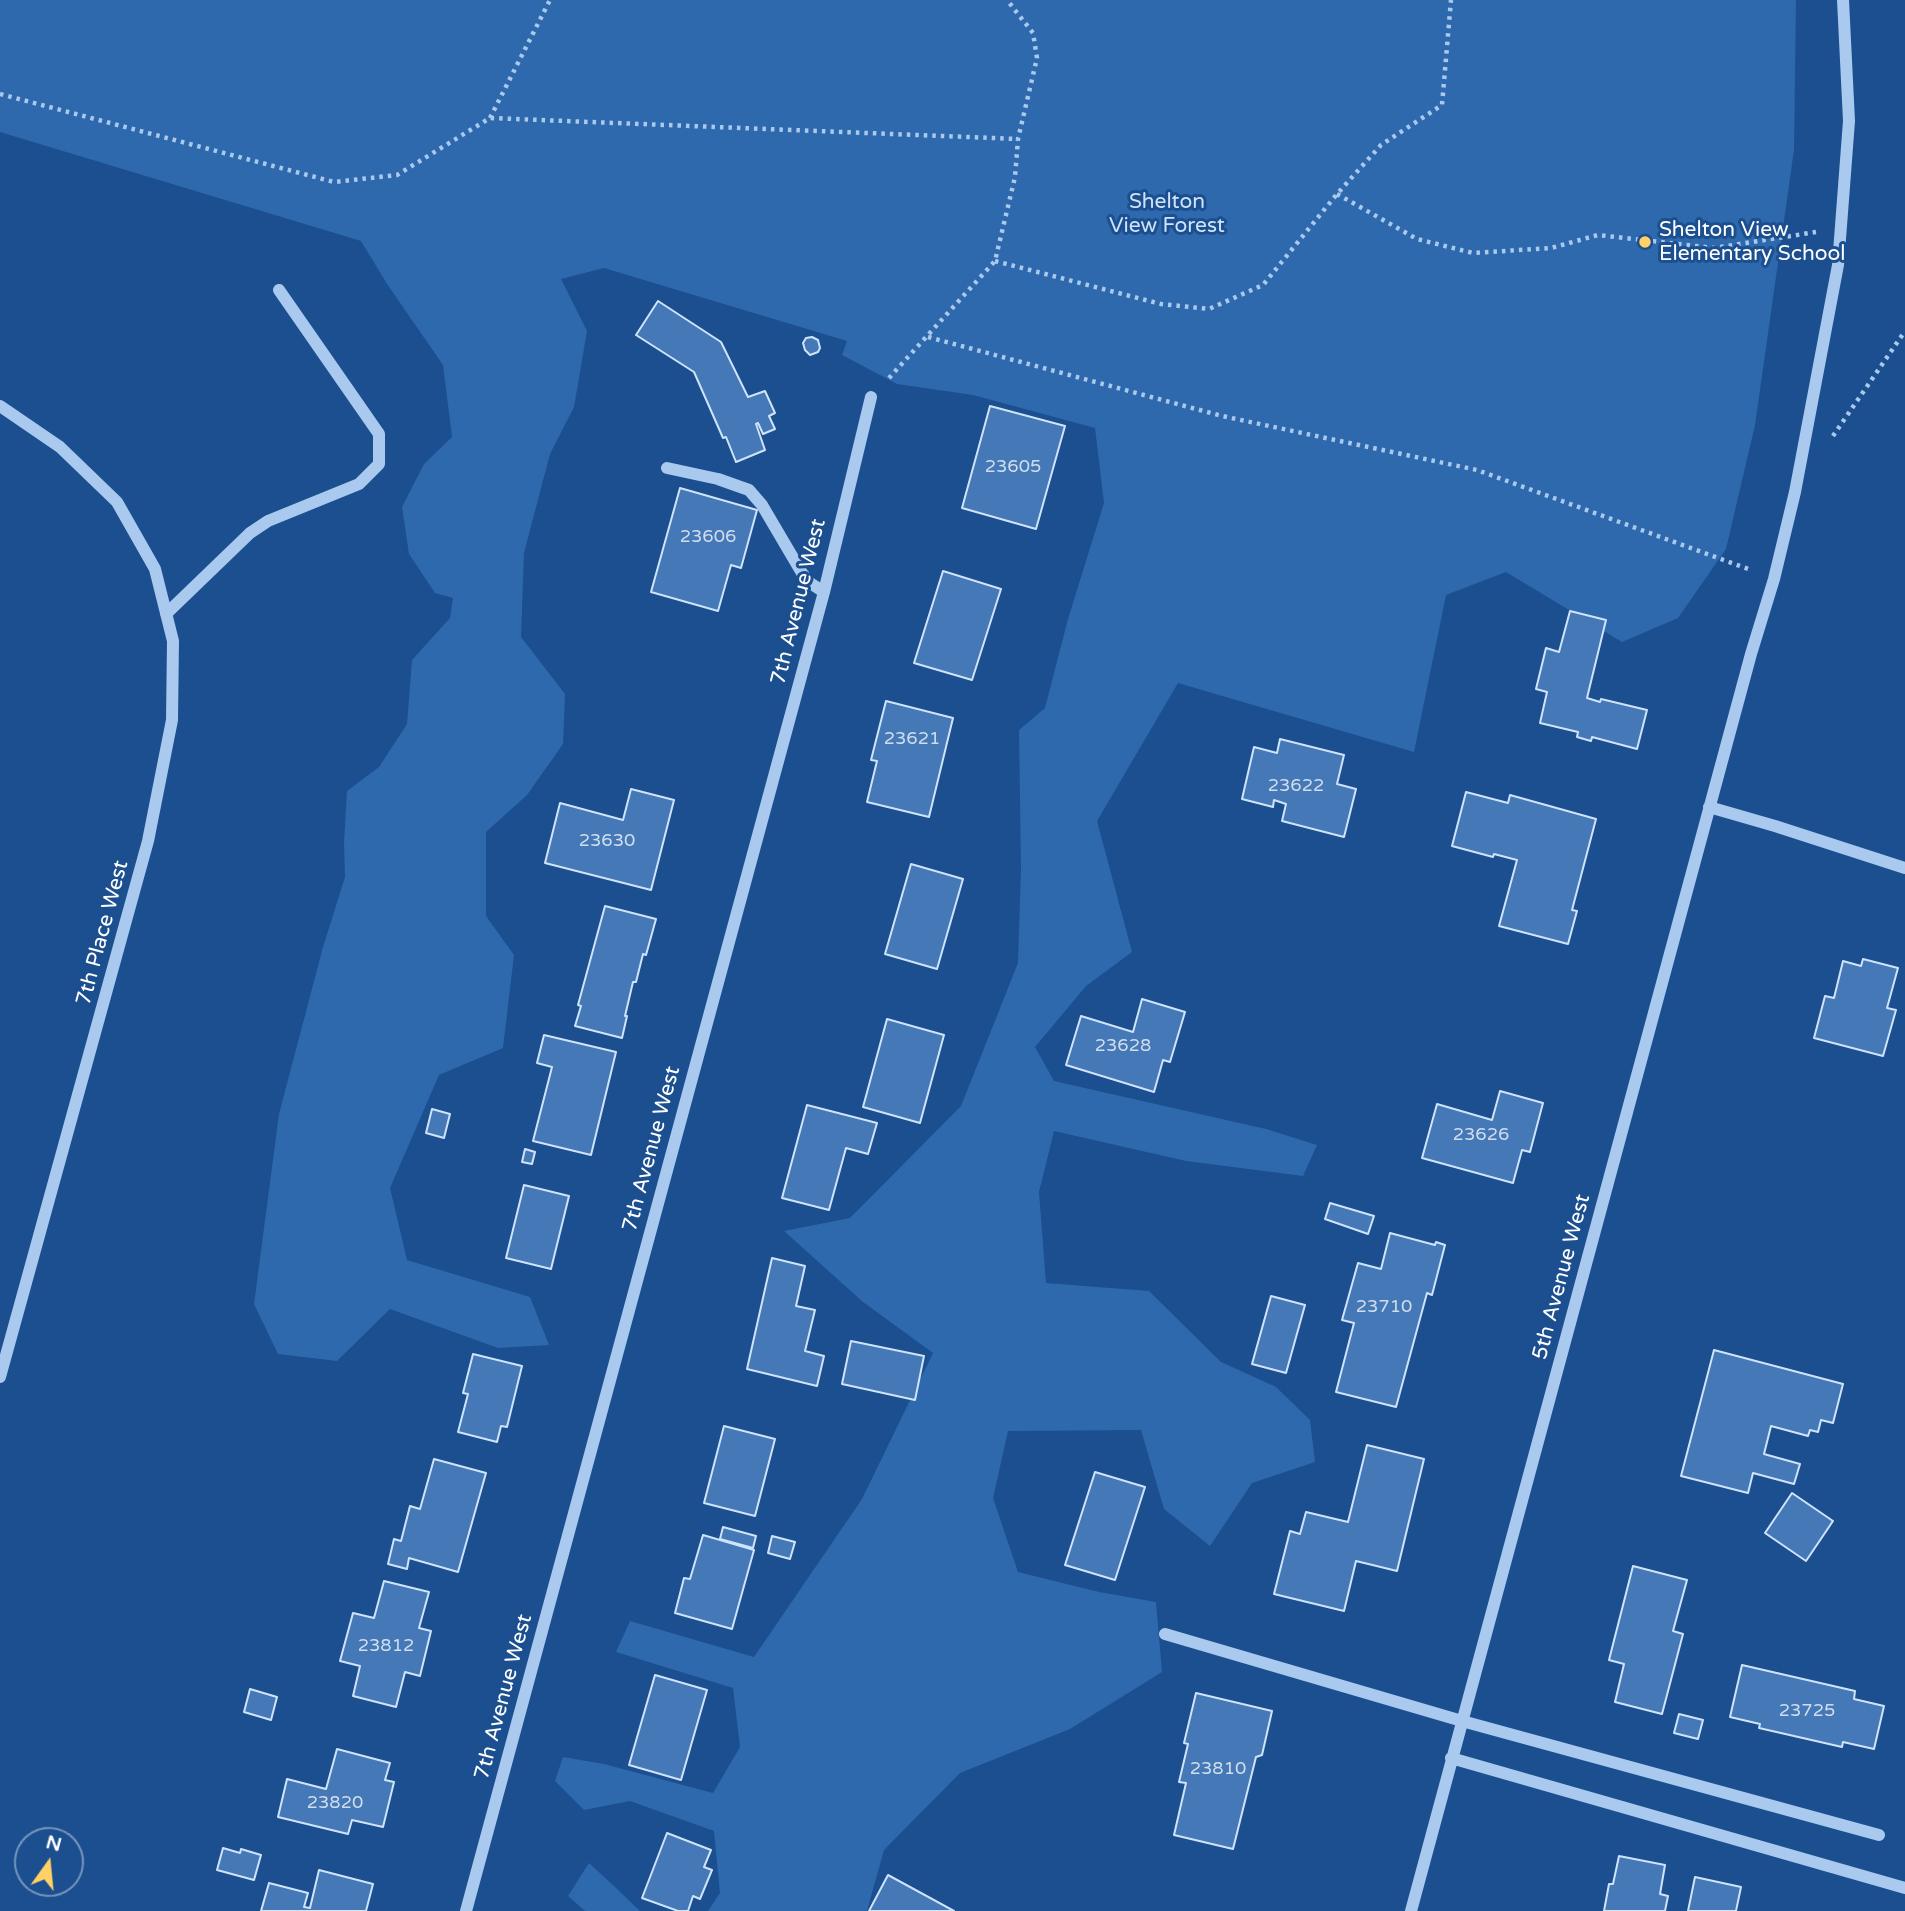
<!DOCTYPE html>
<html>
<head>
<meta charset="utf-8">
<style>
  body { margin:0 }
  #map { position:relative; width:1905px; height:1911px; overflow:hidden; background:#1b4f8f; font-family:"Varela Round",sans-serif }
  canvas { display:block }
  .north { position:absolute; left:14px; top:1827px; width:70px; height:70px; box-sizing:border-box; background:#1b4f8f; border:2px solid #7695bc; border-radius:50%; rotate:15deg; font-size:19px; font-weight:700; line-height:28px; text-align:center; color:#fff }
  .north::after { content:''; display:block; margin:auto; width:24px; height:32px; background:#ffd166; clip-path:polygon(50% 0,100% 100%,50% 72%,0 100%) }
</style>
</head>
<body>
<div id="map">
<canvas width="1905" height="1911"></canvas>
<div class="north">N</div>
</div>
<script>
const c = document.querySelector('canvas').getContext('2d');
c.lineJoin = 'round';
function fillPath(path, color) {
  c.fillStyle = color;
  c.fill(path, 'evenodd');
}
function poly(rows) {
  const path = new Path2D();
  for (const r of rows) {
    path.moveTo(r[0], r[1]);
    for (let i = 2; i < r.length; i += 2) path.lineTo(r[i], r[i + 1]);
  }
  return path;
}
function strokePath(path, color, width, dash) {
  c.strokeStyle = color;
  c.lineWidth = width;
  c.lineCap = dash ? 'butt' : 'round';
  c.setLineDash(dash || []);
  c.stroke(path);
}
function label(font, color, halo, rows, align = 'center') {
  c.font = font + ' "Varela Round",sans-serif';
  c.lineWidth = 6;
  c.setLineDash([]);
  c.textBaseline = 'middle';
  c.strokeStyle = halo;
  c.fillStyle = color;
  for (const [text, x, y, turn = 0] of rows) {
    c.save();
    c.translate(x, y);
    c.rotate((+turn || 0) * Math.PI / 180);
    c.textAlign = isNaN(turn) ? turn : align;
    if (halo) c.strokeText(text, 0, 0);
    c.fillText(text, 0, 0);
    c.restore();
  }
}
fillPath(poly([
  [0,0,1796,0,1794,150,1755,425,1726,549,1678,618,1622,642,1506,572,1446,595,1414,752,1178,683,1097,821,1132,952,1086,986,1035,1047,1054,1081,1266,1129,1317,1145,1303,1176,1186,1161,1054,1131,1039,1192,1046,1283,1149,1291,1221,1362,1276,1387,1310,1420,1315,1462,1252,1483,1210,1546,1164,1509,1141,1430,1008,1431,993,1498,1018,1572,1099,1592,1156,1602,1162,1672,1070,1729,960,1773,884,1850,867,1911,708,1911,720,1893,714,1831,630,1801,584,1810,555,1781,563,1757,604,1764,713,1793,740,1747,733,1688,616,1652,630,1621,754,1657,862,1499,933,1353,863,1302,784,1231,850,1218,961,1106,1018,963,1021,869,1019,730,1045,708,1068,619,1104,503,1095,428,973,395,897,384,842,355,847,341,604,268,561,279,587,331,574,407,550,454,524,553,521,637,565,694,563,744,527,795,486,832,486,916,514,955,503,1048,439,1075,390,1188,407,1260,530,1297,549,1345,498,1348,390,1309,337,1361,278,1354,254,1304,279,1114,323,947,345,877,344,843,347,791,379,767,407,724,412,660,450,618,453,598,435,593,409,554,402,507,424,464,452,437,443,365,387,284,361,241,0,132],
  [589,1863,615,1887,640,1911,585,1911,568,1896]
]), '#2e69ad');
const building = poly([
  [658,301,721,342,748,397,765,391,775,413,769,416,775,429,763,434,758,423,756,424,765,450,736,462,726,437,723,438,694,372,636,335,658,301],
  [812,337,818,340,820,348,818,352,810,355,805,350,803,343,806,338,812,337],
  [990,406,1065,426,1036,529,962,508,990,406],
  [680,488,757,510,741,568,731,565,718,611,651,592,680,488],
  [943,571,1001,589,972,680,914,663,943,571],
  [1570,611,1606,620,1587,698,1600,702,1601,699,1647,710,1637,749,1592,737,1591,741,1577,737,1578,732,1540,723,1547,692,1536,689,1546,648,1559,652,1570,611],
  [886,701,953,718,929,817,867,802,877,761,871,760,886,701],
  [1280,739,1344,755,1337,784,1356,789,1344,837,1282,821,1286,804,1274,800,1273,807,1242,799,1254,747,1277,753,1280,739],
  [631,789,674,800,651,890,545,863,560,803,623,820,631,789],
  [1466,792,1508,803,1510,795,1596,819,1572,910,1577,911,1568,944,1499,926,1517,860,1494,854,1493,857,1452,846,1466,792],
  [911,864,963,879,937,969,885,954,911,864],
  [605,906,656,919,646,955,643,954,636,982,633,982,625,1016,627,1016,622,1038,575,1026,581,1006,578,1005,605,906],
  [1863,959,1898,968,1887,1008,1896,1010,1883,1056,1814,1038,1825,996,1834,998,1843,961,1861,966,1863,959],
  [1142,999,1185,1012,1170,1062,1163,1060,1154,1092,1066,1065,1081,1016,1133,1032,1142,999],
  [887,1019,944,1035,920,1123,863,1107,887,1019],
  [544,1035,616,1052,591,1155,533,1141,552,1067,537,1063,544,1035],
  [1500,1091,1543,1103,1530,1152,1522,1150,1513,1183,1422,1158,1437,1104,1492,1120,1500,1091],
  [807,1105,877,1123,868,1154,846,1148,829,1210,782,1198,807,1105],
  [432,1109,450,1114,444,1138,426,1133,432,1109],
  [525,1149,535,1152,532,1164,522,1162,525,1149],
  [524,1185,569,1196,551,1269,506,1258,524,1185],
  [1330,1203,1374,1216,1368,1234,1325,1219,1330,1203],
  [1390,1233,1435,1245,1436,1242,1445,1245,1432,1295,1427,1293,1396,1407,1336,1392,1354,1323,1342,1320,1358,1263,1381,1269,1390,1233],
  [772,1258,805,1266,796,1306,815,1310,805,1351,824,1356,817,1386,747,1369,772,1258],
  [1271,1296,1305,1305,1286,1373,1252,1364,1271,1296],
  [851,1341,924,1356,915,1400,842,1384,851,1341],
  [1714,1350,1843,1384,1833,1423,1821,1420,1818,1432,1810,1430,1808,1436,1771,1426,1764,1454,1800,1464,1794,1484,1753,1473,1748,1493,1681,1476,1714,1350],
  [473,1354,522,1366,507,1427,501,1426,497,1442,458,1432,468,1394,463,1393,473,1354],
  [724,1426,775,1439,755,1516,704,1503,724,1426],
  [1367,1445,1424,1459,1397,1571,1356,1561,1344,1611,1274,1594,1290,1531,1300,1534,1306,1512,1348,1522,1367,1445],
  [434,1459,486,1473,458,1572,409,1558,407,1569,388,1564,394,1539,401,1541,410,1506,420,1509,434,1459],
  [1095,1472,1145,1487,1115,1580,1065,1565,1095,1472],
  [1792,1493,1833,1521,1806,1561,1765,1533,1792,1493],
  [723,1527,756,1536,753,1548,720,1539,723,1527],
  [703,1535,754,1550,732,1629,675,1613,684,1578,690,1579,703,1535],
  [772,1536,795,1542,790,1559,768,1553,772,1536],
  [1633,1566,1687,1580,1673,1631,1683,1634,1662,1714,1615,1702,1624,1664,1609,1660,1633,1566],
  [384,1581,429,1592,419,1628,431,1631,420,1676,405,1672,396,1707,353,1696,360,1666,340,1661,353,1613,374,1618,384,1581],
  [1742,1665,1855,1691,1854,1699,1884,1706,1874,1749,1843,1742,1842,1747,1759,1728,1760,1724,1730,1717,1742,1665],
  [655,1675,707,1690,681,1780,629,1765,655,1675],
  [250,1689,277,1697,271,1720,244,1712,250,1689],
  [1196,1693,1272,1711,1262,1755,1256,1757,1233,1849,1174,1835,1186,1783,1179,1782,1188,1744,1184,1743,1196,1693],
  [1679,1714,1703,1720,1698,1739,1674,1733,1679,1714],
  [337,1749,390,1763,385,1780,394,1782,383,1827,352,1820,348,1834,278,1817,287,1779,326,1789,337,1749],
  [667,1833,711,1850,704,1867,712,1870,700,1899,693,1896,688,1911,678,1911,642,1898,667,1833],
  [223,1848,240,1853,241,1849,261,1855,254,1880,217,1870,223,1848],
  [1619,1856,1665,1865,1660,1894,1668,1896,1665,1911,1604,1911,1609,1884,1613,1884,1619,1856],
  [319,1870,373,1884,366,1911,261,1911,269,1883,308,1893,304,1907,310,1908,319,1870],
  [888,1875,954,1911,869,1911,888,1875],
  [1695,1877,1741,1887,1736,1911,1688,1911,1695,1877]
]);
fillPath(building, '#4478b7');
strokePath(building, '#cfe3fa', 2);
strokePath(poly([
  [0,94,334,182,397,175,490,118,1018,139],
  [490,118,550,0],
  [1337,194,1417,239,1473,253,1551,248,1598,235,1714,248,1816,232],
  [995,261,1161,304,1209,309,1263,285,1337,194,1381,145,1442,105,1451,0],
  [928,337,1222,416,1477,470,1751,570],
  [889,378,995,261,1015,177,1018,139,1037,58,1033,33,1007,0],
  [1833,436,1905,331]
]), '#a9c9ee', 4.5, [3.5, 5]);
strokePath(poly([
  [0,406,60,447,117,502,155,569,173,641,172,720,148,841,0,1377],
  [667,468,718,479,749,490,762,505,802,573,810,583,824,592],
  [166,614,250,533,268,521,359,484,379,464,379,434,279,290],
  [1709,807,1775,826,1905,868],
  [1165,1634,1462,1721,1879,1835],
  [1451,1758,1905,1888],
  [466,1911,824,592,871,397],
  [1411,1911,1751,654,1774,579,1795,492,1838,265,1849,121,1843,0]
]), '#a9c9ee', 12);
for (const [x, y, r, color] of [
  [1645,242,7,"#ffd166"]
]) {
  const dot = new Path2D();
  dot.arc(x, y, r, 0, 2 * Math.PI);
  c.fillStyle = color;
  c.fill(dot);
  strokePath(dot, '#1b4f8f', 2.5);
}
label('18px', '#d0dded', null, [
  ["23605",1013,467],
  ["23606",708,537],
  ["23621",912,739],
  ["23622",1296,786],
  ["23630",607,841],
  ["23628",1123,1046],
  ["23626",1481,1135],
  ["23710",1384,1307],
  ["23812",386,1646],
  ["23725",1807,1711],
  ["23810",1218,1769],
  ["23820",335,1803]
]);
label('21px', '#cfe3fa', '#1b4f8f', [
  ["Shelton",1167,202],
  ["View Forest",1167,226]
]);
label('21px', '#fff', '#1b4f8f', [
  ["Shelton View",1659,230],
  ["Elementary School",1659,254]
], 'left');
label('21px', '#fff', '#1b4f8f', [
  ["7th Avenue West",799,602,-76],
  ["7th Place West",103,933,-75],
  ["7th Avenue West",652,1149,-75],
  ["5th Avenue West",1562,1277,-75],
  ["7th Avenue West",504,1697,-75]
]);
</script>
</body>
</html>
